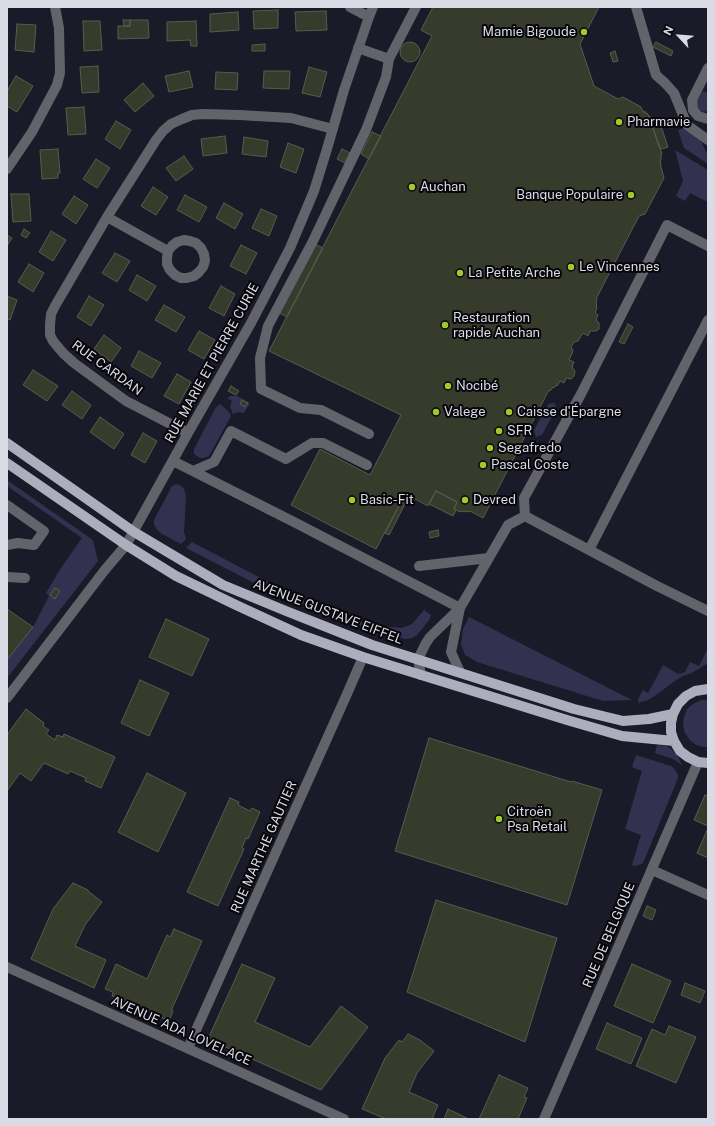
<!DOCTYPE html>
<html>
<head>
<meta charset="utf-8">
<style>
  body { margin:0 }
  #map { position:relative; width:715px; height:1126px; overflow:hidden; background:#1a1a28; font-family:"Public Sans",sans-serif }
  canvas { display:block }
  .frame { position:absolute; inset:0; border:8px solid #dadbe4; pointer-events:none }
  .north { position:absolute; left:659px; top:16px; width:40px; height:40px; -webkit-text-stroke:3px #06060b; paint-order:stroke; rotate:296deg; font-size:11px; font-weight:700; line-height:16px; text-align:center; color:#dadbe4 }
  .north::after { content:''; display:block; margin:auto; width:14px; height:18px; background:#dadbe4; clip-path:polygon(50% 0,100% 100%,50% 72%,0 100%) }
</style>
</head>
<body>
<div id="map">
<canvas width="715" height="1126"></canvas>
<div class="frame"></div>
<div class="north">N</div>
</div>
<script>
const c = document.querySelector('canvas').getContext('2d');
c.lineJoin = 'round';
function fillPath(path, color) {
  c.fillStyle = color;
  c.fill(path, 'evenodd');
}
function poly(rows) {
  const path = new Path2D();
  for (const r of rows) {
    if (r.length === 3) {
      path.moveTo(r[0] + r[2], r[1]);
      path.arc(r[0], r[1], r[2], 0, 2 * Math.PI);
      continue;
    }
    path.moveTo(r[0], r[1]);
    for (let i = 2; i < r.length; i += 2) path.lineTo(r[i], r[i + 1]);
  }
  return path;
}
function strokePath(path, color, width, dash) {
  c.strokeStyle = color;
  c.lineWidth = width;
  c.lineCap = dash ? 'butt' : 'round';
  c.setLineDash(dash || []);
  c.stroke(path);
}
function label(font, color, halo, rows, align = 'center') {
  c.font = font + ' "Public Sans",sans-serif';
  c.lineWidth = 4;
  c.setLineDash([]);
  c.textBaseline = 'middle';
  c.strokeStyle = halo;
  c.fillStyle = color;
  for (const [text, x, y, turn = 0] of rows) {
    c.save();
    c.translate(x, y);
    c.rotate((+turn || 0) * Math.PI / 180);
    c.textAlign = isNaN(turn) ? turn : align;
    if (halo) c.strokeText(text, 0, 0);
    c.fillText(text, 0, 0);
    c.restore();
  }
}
fillPath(poly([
  [703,91,708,93,708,111,703,112,700,111,697,108,696,102],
  [684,128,687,128,701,141,708,156,708,164,684,148,678,130],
  [675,150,708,170,708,202,690,193,685,201,676,196,683,181],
  [230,396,237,396,250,403,244,413,238,412,233,414,230,407,232,401,227,398],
  [555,403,556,409,542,435,536,437,534,430,548,404],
  [220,404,229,412,231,416,209,456,204,458,200,458,194,454,194,449,216,407],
  [7,480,93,540,98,561,7,678,7,660,33,627,49,596,46,593,61,568,82,538,7,486],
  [177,484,181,486,184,489,186,496,184,532,186,539,181,544,162,534,157,530,154,524,154,520,172,486],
  [192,542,320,609,375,626,391,627,402,628,412,624,424,610,431,615,430,619,417,635,412,638,405,639,376,631,318,611,264,588,186,548],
  [469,617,632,700,603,701,477,662,465,655,461,644,463,629],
  [708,648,708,663,692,673,683,676,676,680,655,696,648,700,638,703,638,699,643,690,648,693,663,665,678,674,685,672,690,662,699,666],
  [701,700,708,700,708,747,704,747,696,745,690,740,685,733,683,725,684,717,687,709,693,704],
  [657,745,666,746,671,749,678,756,682,765,673,759,655,753],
  [636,755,671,766,674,768,678,775,678,778,672,793,643,863,639,865,634,866,632,865,641,835,625,829,642,771,632,767]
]), '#323250');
const building = poly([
  [433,7,599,7,580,44,594,86,618,99,623,97,641,107,643,112,645,111,645,113,647,113,648,115,649,115,649,117,651,117,653,125,652,125,662,154,661,154,661,160,660,160,661,163,660,163,664,178,645,214,639,216,596,299,597,299,596,301,597,302,596,304,597,305,596,307,597,308,595,313,598,315,596,320,599,323,599,329,596,331,590,331,588,336,583,333,578,341,574,342,571,347,573,351,569,360,574,362,572,367,575,371,574,376,571,379,566,378,564,383,560,381,557,386,556,385,554,388,553,387,550,391,549,390,483,518,470,511,469,512,467,511,466,512,464,511,464,512,461,511,460,512,454,509,457,502,436,491,428,506,415,499,404,503,401,502,376,549,291,505,320,449,370,475,401,415,269,351,432,36,421,30,433,7],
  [278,10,278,28,254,29,253,11,278,10],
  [326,11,327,30,296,31,295,12,326,11],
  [238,12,239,30,210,32,210,14,238,12],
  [123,20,130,20,130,26,124,26,123,20],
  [130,20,148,20,149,38,118,39,118,26,130,26,130,20],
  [83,21,100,21,102,50,84,51,83,21],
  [196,21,197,46,191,46,190,40,167,41,167,22,196,21],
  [17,24,36,25,34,52,15,50,17,24],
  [656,42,673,51,671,56,653,47,656,42],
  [410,52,10],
  [265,44,265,51,252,51,252,45,265,44],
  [615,51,618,61,613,62,610,53,615,51],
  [98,66,99,92,82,93,80,67,98,66],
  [309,67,327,72,320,97,302,93,309,67],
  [189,71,193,87,169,92,165,76,189,71],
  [264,71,290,71,289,89,263,88,264,71],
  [216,72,238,73,237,90,215,89,216,72],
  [16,76,33,86,17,112,7,106,7,91,16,76],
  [143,83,154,96,135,112,124,100,143,83],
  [84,107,86,134,68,135,66,108,84,107],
  [659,120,668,147,661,149,660,147,659,147,652,125,653,125,652,122,659,120],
  [116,121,131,130,120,149,105,139,116,121],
  [372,132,381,136,369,159,361,154,372,132],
  [225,136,227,153,203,156,201,139,225,136],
  [244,137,268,141,266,157,242,154,244,137],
  [288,143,304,149,296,173,280,167,288,143],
  [58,149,60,173,58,173,58,178,42,179,40,150,58,149],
  [342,149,350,153,345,163,337,159,342,149],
  [184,156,193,169,176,181,166,168,184,156],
  [96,159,110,168,97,188,83,179,96,159],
  [153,187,168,197,156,215,141,206,153,187],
  [11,194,29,194,31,221,13,222,11,194],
  [185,195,207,207,199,222,177,210,185,195],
  [74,196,88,205,76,224,62,214,74,196],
  [224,203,243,214,235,229,216,218,224,203],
  [261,209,277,216,269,236,252,228,261,209],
  [24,229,30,233,26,238,21,235,24,229],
  [51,231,66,240,53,261,39,252,51,231],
  [7,235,12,238,7,246,7,235],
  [315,244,323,248,287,317,279,313,315,244],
  [241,245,257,253,246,274,230,266,241,245],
  [115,253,130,261,117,282,102,273,115,253],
  [29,264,44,273,33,292,18,282,29,264],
  [137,275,156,286,147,301,129,290,137,275],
  [221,286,235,294,224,316,209,308,221,286],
  [7,296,17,300,10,320,7,319,7,296],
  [89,296,104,305,91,326,77,317,89,296],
  [164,305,185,317,176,332,155,320,164,305],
  [628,324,633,327,624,344,619,342,628,324],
  [199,331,215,340,204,359,188,350,199,331],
  [104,335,121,348,111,362,94,349,104,335],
  [139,351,161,363,152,378,131,366,139,351],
  [33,370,58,386,47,401,23,385,33,370],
  [177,374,191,382,179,404,164,396,177,374],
  [231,386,239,391,236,395,228,391,231,386],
  [72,391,91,405,82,419,62,405,72,391],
  [242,400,248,403,245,407,240,404,242,400],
  [100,417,124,434,114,449,90,432,100,417],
  [143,433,157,441,145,463,131,455,143,433],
  [436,491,457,502,454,509,456,510,453,516,429,504,436,491],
  [401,502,405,504,389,535,385,533,401,502],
  [438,530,439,536,430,538,429,532,438,530],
  [55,588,60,591,55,599,50,595,55,588],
  [7,609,33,627,7,660,7,609],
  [166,619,209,639,192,676,149,657,166,619],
  [140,680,169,693,149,736,121,723,140,680],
  [26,709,44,723,43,726,49,730,46,734,55,740,57,735,63,737,64,734,115,757,101,788,85,781,86,778,70,771,68,774,44,763,31,781,20,773,7,791,7,735,26,709],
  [429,738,571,782,572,781,602,790,567,905,395,851,429,738],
  [147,773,186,793,158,852,118,832,147,773],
  [705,795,708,796,708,826,694,820,705,795],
  [230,798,239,802,238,805,250,811,252,808,260,812,248,839,246,838,242,848,244,849,218,906,187,892,230,798],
  [708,828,708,858,697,853,708,828],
  [73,883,88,890,88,891,102,902,85,925,75,946,106,960,94,988,31,959,53,909,73,883],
  [436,900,557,938,525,1042,407,992,436,900],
  [647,906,656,910,652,920,643,916,647,906],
  [174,929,202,941,171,1011,173,1011,169,1021,112,996,113,992,105,989,116,964,147,979,167,935,170,937,174,929],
  [242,964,275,978,255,1022,310,1047,341,1006,368,1027,321,1090,208,1039,242,964],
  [632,964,671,981,653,1023,614,1006,632,964],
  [685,983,705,991,700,1003,681,995,685,983],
  [607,1023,642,1038,631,1064,596,1049,607,1023],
  [669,1026,696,1037,676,1083,636,1066,652,1029,665,1035,669,1026],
  [408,1034,420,1040,434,1051,417,1073,409,1092,438,1105,432,1119,386,1119,362,1109,385,1058,399,1040,402,1042,408,1034],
  [499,1075,528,1088,524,1097,527,1098,518,1119,479,1119,499,1075],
  [448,1109,469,1119,444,1119,448,1109]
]);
fillPath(building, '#363b2c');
strokePath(building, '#575d4c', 1);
strokePath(poly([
  [350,7,369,17],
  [636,7,656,75,665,83,674,93,687,125,708,140],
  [358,48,389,59,416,7],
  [708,68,692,100,693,110,698,116,708,119],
  [7,169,32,132,57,85,60,73,59,28,55,7],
  [107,217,168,251,172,246,177,242,184,240,190,241,196,243,201,248,204,254,205,261,203,267,199,272,194,276,187,278,181,278,175,275,170,270,167,264,167,258,168,251],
  [188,433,126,401,74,363,63,353,53,341,50,335,50,325,51,314,55,306,107,217,156,140,163,131,171,124,182,119,192,115,203,114,239,115,291,118,333,129],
  [369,434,321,410,300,408,261,389,260,358,268,326,313,241,366,130,386,77,389,59],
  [173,461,292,521,460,608],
  [193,471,214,462,231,431,286,459,312,443,323,443,367,465],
  [7,505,44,531,34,545,18,543,7,545],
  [525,516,657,586,708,611],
  [589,550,708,320],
  [419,566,489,558],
  [7,577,25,578],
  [460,672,451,652,460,608],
  [421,675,418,659,426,643,430,637,460,608,508,525,525,516,524,498,581,394,667,225,708,246],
  [7,698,104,571,126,545,188,433,251,323,290,248,314,191,327,149,344,90,369,17,373,7],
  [652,870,708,895],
  [7,967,344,1119],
  [188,1048,347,694,363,657],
  [544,1119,698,762]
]), '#63646b', 10);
strokePath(poly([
  [7,443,134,532,223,585,286,611,372,645,574,709,623,721,649,719,673,714],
  [7,463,126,545,176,576,236,605,301,635,363,657,567,720,622,736,674,741],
  [708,689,695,691,686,696,678,704,673,714,671,723,671,732,674,741,680,751,688,757,698,762,708,763]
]), '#adaebd', 10);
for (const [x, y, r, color] of [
  [584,32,4,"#a1c92a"],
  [619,122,4,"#a1c92a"],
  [412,187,4,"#a1c92a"],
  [631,195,4,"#a1c92a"],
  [571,267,4,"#a1c92a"],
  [460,273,4,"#a1c92a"],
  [445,325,4,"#a1c92a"],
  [448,386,4,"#a1c92a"],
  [436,412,4,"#a1c92a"],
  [509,412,4,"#a1c92a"],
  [499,431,4,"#a1c92a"],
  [490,448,4,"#a1c92a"],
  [483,465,4,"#a1c92a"],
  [352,500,4,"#a1c92a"],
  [465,500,4,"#a1c92a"],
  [499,819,4,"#a1c92a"]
]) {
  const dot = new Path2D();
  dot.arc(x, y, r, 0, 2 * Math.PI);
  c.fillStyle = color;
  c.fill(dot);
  strokePath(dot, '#06060b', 1.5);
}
label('13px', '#dadbe4', '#06060b', [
  ["Mamie Bigoude",576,32,"right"],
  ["Pharmavie",627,122],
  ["Auchan",420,187],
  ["Banque Populaire",623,195,"right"],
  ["Le Vincennes",579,267],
  ["La Petite Arche",468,273],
  ["Restauration",453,318],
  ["rapide Auchan",453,333],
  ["Nocibé",456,386],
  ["Valege",444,412],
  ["Caisse d'Épargne",517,412],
  ["SFR",507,431],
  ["Segafredo",498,448],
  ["Pascal Coste",491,465],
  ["Basic-Fit",360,500],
  ["Devred",473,500],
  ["Citroën",507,812],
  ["Psa Retail",507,827]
], 'left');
label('13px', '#dadbe4', '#06060b', [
  ["RUE MARIE ET PIERRE CURIE",212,363,-61],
  ["RUE CARDAN",107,368,36],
  ["AVENUE GUSTAVE EIFFEL",328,612,21],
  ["RUE MARTHE GAUTIER",264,847,-66],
  ["RUE DE BELGIQUE",609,935,-67],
  ["AVENUE ADA LOVELACE",181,1031,24]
]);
</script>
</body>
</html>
